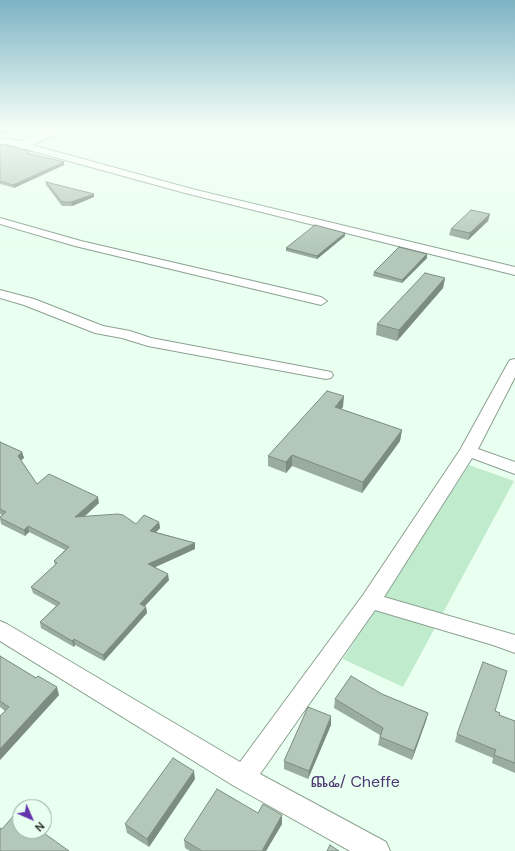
<!DOCTYPE html>
<html>
<head>
<meta charset="utf-8">
<style>
  body { margin:0 }
  #map { position:relative; width:515px; height:851px; overflow:hidden; background:#e9ffef; font-family:"DM Sans",sans-serif }
  canvas { display:block }
  .north { position:absolute; left:12px; top:799px; width:40px; height:40px; box-sizing:border-box; background:#e9ffef; border:1px solid #9baca0; border-radius:50%; rotate:135deg; font-size:11px; font-weight:700; line-height:16px; text-align:center; color:#272f29 }
  .north::after { content:''; display:block; margin:auto; width:14px; height:18px; background:#6333ab; clip-path:polygon(50% 0,100% 100%,50% 72%,0 100%) }
</style>
</head>
<body>
<div id="map">
<canvas width="515" height="851"></canvas>
<div class="north">N</div>
</div>
<script>
const c = document.querySelector('canvas').getContext('2d');
c.lineJoin = 'round';
function fillPath(path, color) {
  c.fillStyle = color;
  c.fill(path, 'evenodd');
}
function poly(rows) {
  const path = new Path2D();
  for (const r of rows) {
    path.moveTo(r[0], r[1]);
    for (let i = 2; i < r.length; i += 2) path.lineTo(r[i], r[i + 1]);
  }
  return path;
}
function strokePath(path, color, width, dash) {
  c.strokeStyle = color;
  c.lineWidth = width;
  c.lineCap = dash ? 'butt' : 'round';
  c.setLineDash(dash || []);
  c.stroke(path);
}
function label(font, color, halo, rows, align = 'center') {
  c.font = font + ' "DM Sans","Noto Sans Ethiopic",sans-serif';
  c.lineWidth = 4;
  c.setLineDash([]);
  c.textBaseline = 'middle';
  c.strokeStyle = halo;
  c.fillStyle = color;
  for (const [text, x, y, turn = 0] of rows) {
    c.save();
    c.translate(x, y);
    c.rotate((+turn || 0) * Math.PI / 180);
    c.textAlign = isNaN(turn) ? turn : align;
    if (halo) c.strokeText(text, 0, 0);
    c.fillText(text, 0, 0);
    c.restore();
  }
}
fillPath(poly([
  [469,465,514,481,403,687,343,659]
]), '#c0ebcc');
const street = poly([
  [7,138,192,189,515,267,515,275,185,193,7,144,0,145,0,139,7,138],
  [0,218,81,241,321,297,327,301,321,305,75,246,0,224,0,218],
  [0,290,34,299,103,326,130,331,151,338,326,371,331,372,333,375,331,378,326,379,148,346,122,338,95,333,24,305,0,298,0,290],
  [515,359,515,377,478,449,515,462,515,474,472,458,384,597,515,635,515,653,493,645,375,610,260,774,386,842,390,851,350,851,234,786,0,641,0,621,7,624,240,762,363,595,460,450,508,363,510,360,515,359]
]);
const secondary = poly([
  [51,129,66,129,64,131,25,148,21,149,15,145,17,142,51,129]
]);
strokePath(street, '#8ca192', 2);
strokePath(secondary, '#8ca192', 2);
fillPath(street, '#fff');
fillPath(secondary, '#fff');
fillPath(poly([
  [0,144,30,154,64,162,64,165,14,188,0,184],
  [46,182,94,197,72,206,62,206,46,185],
  [490,214,488,221,468,240,449,235,451,229],
  [345,236,317,259,286,251,286,248],
  [427,254,427,258,402,283,373,276,374,272],
  [445,278,443,288,397,341,376,335,377,324],
  [343,407,341,409,402,430,400,441,362,493,292,466,286,473,268,466,268,456],
  [0,442,22,452,24,458,21,460,37,484,99,503,84,517,136,524,159,522,160,528,156,532,195,543,195,549,155,567,169,580,145,606,146,607,147,613,104,661,75,645,74,647,41,628,40,622,56,606,33,593,31,587,55,565,54,561,65,550,29,532,25,536,1,524,0,517,2,515,0,514],
  [0,656,36,678,59,695,0,760,0,716,5,711,0,707],
  [382,694,428,713,426,721,412,760,378,745,380,735,334,708,335,699],
  [495,711,499,715,515,721,515,773,492,763,493,758,455,742,457,734],
  [331,725,308,779,284,769,284,761],
  [195,779,149,847,127,833,125,824],
  [258,813,282,824,266,851,190,851,185,848,184,840]
]), '#9aac9f');
fillPath(poly([
  [9,129,9,132,0,135,0,132],
  [64,162,64,165,14,188,13,185],
  [94,194,94,197,72,206,71,202],
  [490,214,488,221,468,240,470,233],
  [345,233,345,236,317,259,317,256],
  [427,254,427,258,402,283,402,280],
  [445,278,443,288,397,341,399,330],
  [344,396,343,407,334,418,335,407],
  [402,430,400,441,362,493,363,482],
  [22,452,24,458,19,462,18,456],
  [292,455,292,466,286,473,286,462],
  [98,497,99,503,77,523,75,517],
  [159,522,160,528,151,537,150,531],
  [28,526,29,532,25,536,24,530],
  [195,543,195,549,149,570,148,564],
  [168,574,169,580,141,610,140,604],
  [146,607,147,613,104,661,103,655],
  [74,639,75,645,74,647,72,641],
  [57,687,59,695,0,760,0,749],
  [428,713,426,721,412,760,414,751],
  [331,716,331,725,308,779,309,771],
  [194,771,195,779,149,847,147,839],
  [282,815,282,824,266,851,262,851]
]), '#7d8c82');
const building = poly([
  [0,128,6,128,9,129,0,132,0,128],
  [0,144,30,151,27,153,64,162,13,185,0,181,0,144],
  [46,182,94,194,71,202,62,202,46,182],
  [471,210,490,214,470,233,451,229,471,210],
  [315,225,345,233,317,256,286,248,315,225],
  [399,247,427,254,402,280,374,272,399,247],
  [425,273,445,278,399,330,377,324,425,273],
  [327,391,344,396,335,407,402,430,363,482,292,455,286,462,268,456,327,391],
  [0,442,22,452,18,456,37,484,49,474,98,497,75,517,118,514,123,515,136,524,144,515,159,522,150,531,195,543,148,564,168,574,140,604,146,607,103,655,74,639,72,641,40,622,60,603,31,587,57,563,54,561,69,547,28,526,24,530,0,518,0,517,6,512,0,509,0,442],
  [0,656,36,678,38,676,57,687,0,749,0,716,9,707,0,701,0,656],
  [483,662,507,671,495,711,500,713,499,715,515,721,515,763,494,755,496,750,457,734,483,662],
  [351,676,382,694,428,713,414,751,380,737,383,728,335,699,351,676],
  [308,707,331,716,309,771,284,761,308,707],
  [173,758,194,771,147,839,125,824,173,758],
  [217,789,258,813,263,804,282,815,262,851,202,851,184,840,217,789],
  [16,813,20,816,20,831,41,831,69,851,0,851,0,828,2,829,16,813],
  [330,845,339,851,327,851,330,845]
]);
fillPath(building, '#b3c8b9');
strokePath(building, '#7d8c82', 1);
const sky = c.createLinearGradient(0, 0, 0, 248);
sky.addColorStop(0, '#7db3c4');
sky.addColorStop(0.52, '#f5fff8');
sky.addColorStop(1, '#f5fff800');
c.fillStyle = sky;
c.fillRect(0, 0, 515, 248);
label('16px', '#4d3a76', '#e9ffef', [
  ["ጨፌ/ Cheffe",355,783]
]);
</script>
</body>
</html>
